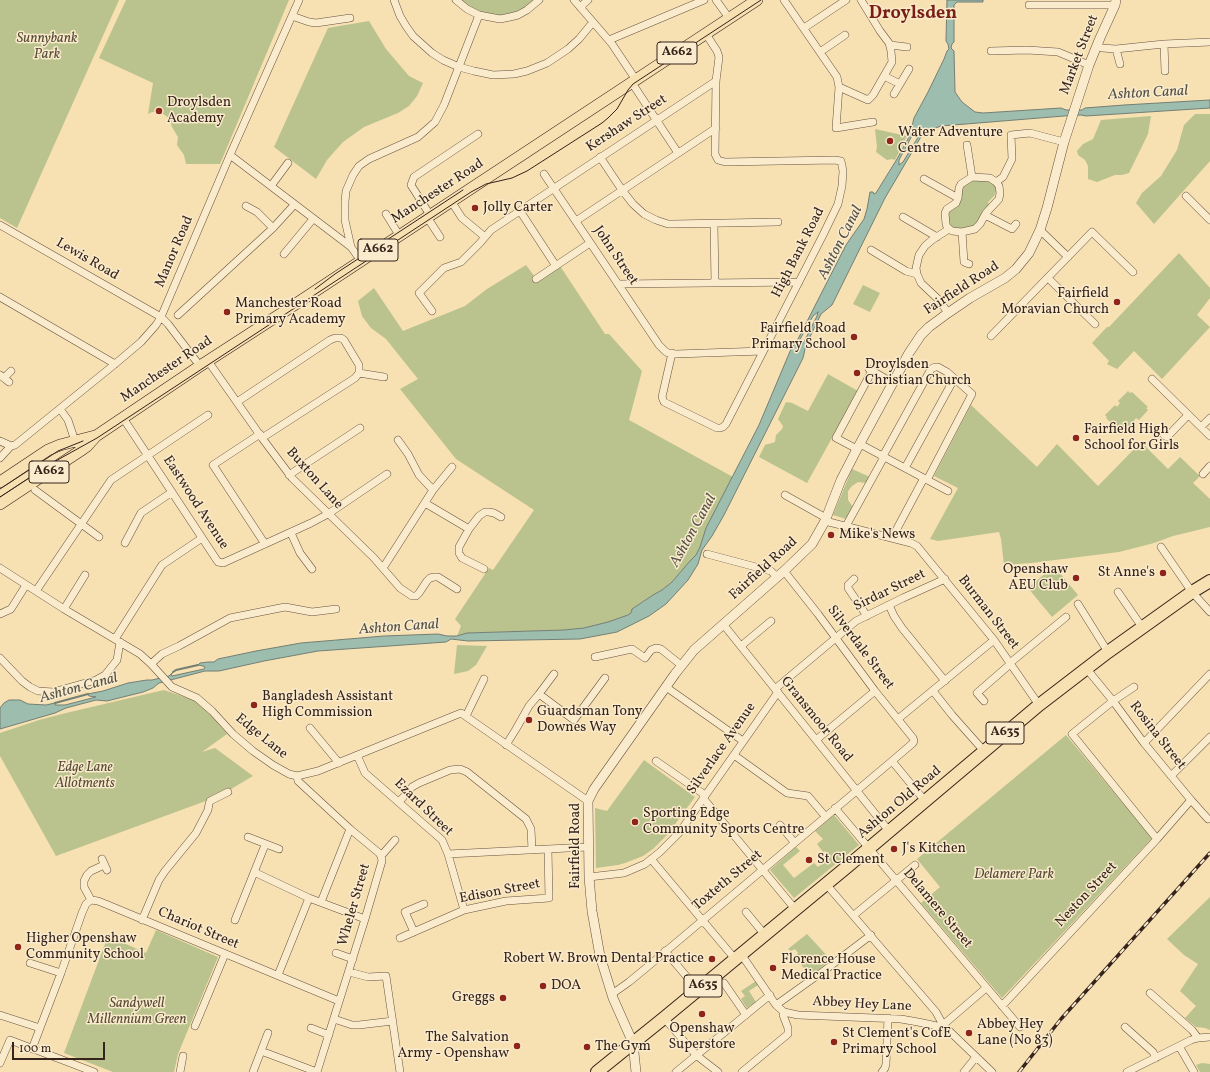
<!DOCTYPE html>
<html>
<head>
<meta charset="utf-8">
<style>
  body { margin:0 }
  #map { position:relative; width:1210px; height:1072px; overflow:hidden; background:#f7e0b1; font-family:Vollkorn,serif }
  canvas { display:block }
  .scale { position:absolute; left:12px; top:1042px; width:93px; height:18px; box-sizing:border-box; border:2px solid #35231c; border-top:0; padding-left:5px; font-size:12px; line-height:14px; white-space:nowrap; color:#35231c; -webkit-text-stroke:3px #faebcc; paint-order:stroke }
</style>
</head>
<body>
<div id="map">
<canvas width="1210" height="1072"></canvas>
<div class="scale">100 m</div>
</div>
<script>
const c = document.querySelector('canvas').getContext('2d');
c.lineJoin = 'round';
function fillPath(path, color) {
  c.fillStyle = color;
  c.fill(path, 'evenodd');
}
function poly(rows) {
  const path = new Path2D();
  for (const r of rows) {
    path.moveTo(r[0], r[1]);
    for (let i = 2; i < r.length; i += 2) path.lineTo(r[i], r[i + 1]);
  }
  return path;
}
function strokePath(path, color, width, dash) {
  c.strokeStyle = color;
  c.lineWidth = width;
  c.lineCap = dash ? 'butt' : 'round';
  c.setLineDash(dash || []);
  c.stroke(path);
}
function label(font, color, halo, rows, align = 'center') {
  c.font = font + ' Vollkorn,serif';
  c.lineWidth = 3;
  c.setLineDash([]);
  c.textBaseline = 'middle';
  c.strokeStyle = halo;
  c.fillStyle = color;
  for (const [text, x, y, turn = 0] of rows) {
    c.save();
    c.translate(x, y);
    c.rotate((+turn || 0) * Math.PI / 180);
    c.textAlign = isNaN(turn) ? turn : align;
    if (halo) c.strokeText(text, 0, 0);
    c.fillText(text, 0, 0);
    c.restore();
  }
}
fillPath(poly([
  [0,0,119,0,17,228,0,218],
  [126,0,289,0,220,164,186,164,184,155,177,145,178,137,172,127,169,118,162,113,158,112,152,112,148,114,153,83,99,58],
  [461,0,533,0,525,7,515,12,500,16,480,12,472,8],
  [369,21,386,49,409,76,423,83,417,96,409,106,398,113,364,127,343,142,327,160,316,179,274,147,328,28],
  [1195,114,1210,114,1210,161,1154,224,1136,203,1142,193,1161,176,1177,150,1184,125],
  [1151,116,1148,134,1129,173,1122,175,1115,175,1097,182,1088,179,1088,166,1085,160,1078,155,1077,151,1083,144,1093,139,1101,120],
  [875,129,907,136,895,160,892,159,887,160,876,152,877,147],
  [982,180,989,181,993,184,997,190,994,196,988,202,989,205,983,212,977,223,973,227,961,229,952,228,948,223,949,212,961,194,964,186,972,181],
  [1179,253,1210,288,1210,298,1197,315,1210,327,1162,379,1134,351,1117,369,1107,364,1109,361,1092,343,1107,327,1109,327],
  [526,265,538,281,560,266,605,334,609,334,642,371,629,420,733,477,706,528,700,547,696,555,690,561,672,582,662,590,653,595,632,609,631,613,628,615,608,622,584,628,564,630,467,633,457,636,461,626,455,619,489,568,493,570,534,510,456,459,400,389,418,379,386,339,371,328,362,316,358,301,374,288,403,331,465,306,487,289],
  [863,285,880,293,870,312,853,304],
  [828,374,858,391,807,483,759,457,765,445,775,442,776,435,782,429,783,426,778,419,786,402,792,403,808,411],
  [1128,391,1130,393,1132,392,1148,407,1146,408,1148,410,1139,420,1136,418,1133,422,1135,424,1125,434,1123,432,1122,433,1106,418,1107,417,1105,415,1115,405,1117,407,1120,403,1118,401],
  [971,405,1037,467,1057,444,1098,486,1141,442,1168,469,1180,457,1200,476,1193,483,1210,499,1210,527,1173,536,1154,543,1119,552,1031,563,1004,565,1001,539,999,532,938,541,930,539,958,488,934,476],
  [852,469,870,477,866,483,858,482,852,486,848,491,848,500,853,507,846,519,833,515],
  [1054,566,1078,595,1052,617,1028,588],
  [457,645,487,646,476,665,468,671,454,674],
  [164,690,196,701,204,708,227,734,202,752,215,748,253,776,231,789,203,802,56,856,0,756,0,733,39,720,66,713],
  [1066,735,1152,838,1002,998,921,903,940,887,917,859],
  [644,760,695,797,668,834,653,849,643,856,625,863,618,865,596,868,595,808,607,811],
  [834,815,859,845,794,898,770,870,796,847,800,851,783,865,794,878,814,863,818,867,830,857,825,851,823,852,817,844,823,839,815,831],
  [1210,897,1210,1030,1205,1028,1196,1027,1185,1018,1196,1006,1180,991,1198,964,1184,955,1167,939],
  [156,930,218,957,178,1054,174,1072,113,1072,64,1053,108,936,146,953],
  [807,934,831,960,811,975,809,974,796,959,796,955,798,953,795,949,791,951,788,949],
  [756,981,758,985,749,991,756,1002,747,1008,741,999,745,996,741,991],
  [1202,1063,1210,1064,1210,1072,1200,1072,1196,1065]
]), '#bac38d');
const water = poly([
  [947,0,983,0,983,2,957,2,954,5,954,42,952,44,951,48,954,51,955,92,962,102,975,112,983,113,1061,108,1066,110,1082,110,1085,108,1124,105,1210,100,1210,108,1086,116,1081,115,1064,116,941,126,930,130,922,135,885,198,832,305,821,314,806,345,803,358,799,366,724,515,712,536,702,550,698,564,688,580,666,604,649,616,617,632,580,639,468,641,451,639,446,642,318,651,264,661,219,671,205,671,159,683,153,688,143,692,107,701,96,700,66,708,55,713,0,729,0,708,4,703,9,700,20,700,28,704,46,705,55,703,55,705,65,705,96,697,89,696,88,694,103,691,128,683,147,680,152,680,169,676,173,672,171,675,172,676,204,669,205,667,203,666,198,665,200,663,208,662,214,662,218,659,256,651,301,643,384,636,438,634,447,636,457,636,467,633,564,630,584,628,608,622,628,615,631,613,632,609,653,595,662,590,672,582,690,561,696,555,700,547,706,528,759,425,791,349,797,341,846,245,864,219,867,209,870,192,873,192,874,194,876,193,897,159,910,135,914,118,928,92,944,59,947,51,949,49,948,44,946,41,947,0],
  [919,129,920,134,903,162,899,165,899,160,914,132,919,129],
  [818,312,817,316,804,342,799,347,798,345,799,341,813,316,818,312]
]);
fillPath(water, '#9dbdaf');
strokePath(water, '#737f74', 1);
strokePath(poly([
  [173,672,176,670,198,665],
  [55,703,88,694]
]), '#737f74', 2);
const minor = poly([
  [394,0,400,16,406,26,413,36,432,53,443,60,459,67,474,71,493,75,514,74,527,71,547,63,568,49,579,39,593,22],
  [456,0,467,9,479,15,500,19,510,17,518,15,527,10,539,0],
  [574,0,612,44,636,80],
  [716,0,729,18],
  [784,0,837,77,839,87,836,128,873,122],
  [1029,5,1115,5],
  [580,7,588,0],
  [292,16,309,22,316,23,350,18],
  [804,28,846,0],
  [609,40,704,0],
  [1164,44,1165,71],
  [890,45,907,47],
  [1102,48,1116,49,1164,44,1210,42],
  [1116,49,1120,64],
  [991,51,1027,50,1058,52,1089,65],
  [820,52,845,35],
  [884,76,900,84],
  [632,83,678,153],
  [839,87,868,100,873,95,892,62,891,51,889,43,880,31,861,0],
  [894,94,909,69],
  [967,145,972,177],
  [230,155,351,247,361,261],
  [600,157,622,190,633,204,644,214,656,220,668,224,673,224,778,222],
  [544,174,659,345,665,351,668,353,676,354,763,351],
  [972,177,990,178,996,182,999,186,1000,193,999,199,986,213,980,224,975,229,962,232,952,231,947,227,946,224,945,213,947,209,956,203,958,198,959,188,961,184,972,177],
  [924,179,958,198],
  [996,182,1003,177,1012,159,1011,135,1030,133,1064,142],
  [271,186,288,163],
  [1186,196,1210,220],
  [451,201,462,218,485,237],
  [246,206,257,212,273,228],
  [520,211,556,266],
  [386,214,399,235],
  [430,215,411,185,414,177,478,134],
  [985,215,1012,229,1016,224],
  [427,217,440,237],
  [903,217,937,237],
  [576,221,716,128],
  [714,224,715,283],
  [0,225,161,317,168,324,200,366],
  [1040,230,1068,257],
  [962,232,964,262,969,264],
  [351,247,345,220,345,202,346,191,353,175,359,166,369,159,418,137,435,122,444,105,479,15],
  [871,250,906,271,917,274],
  [284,254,313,219],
  [1048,278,1095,324],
  [536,279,590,243],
  [618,284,799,282],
  [0,297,115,364],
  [432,311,419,293,444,268,461,262,480,243,491,230,716,81],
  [948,313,939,300,921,283,917,274,916,268,919,255,925,246,932,240,949,229],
  [178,315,273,228,294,205],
  [991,336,1092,232,1133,272],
  [672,353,662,397,664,402,717,428,720,428,723,427,726,424,823,235,838,204,842,186,843,171,841,161,834,160,725,162,718,160,715,154,716,81,719,57,717,51,706,34],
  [208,361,262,438,292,478,374,558,400,588,412,596,416,596,419,593,427,581,430,578,434,577,438,577,457,589],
  [869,369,893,383],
  [0,375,9,382],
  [4,378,11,371],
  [1152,379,1210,436],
  [237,402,330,340,335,338,341,338,344,340,359,365,359,373],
  [60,409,68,420,76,444],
  [123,418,218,562,223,563,311,523,328,514,387,474],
  [1201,427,1210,418],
  [260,434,213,465,265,544],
  [1164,435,1167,437,1188,415],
  [262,438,355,378,359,373,384,377],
  [398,440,408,454,419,475,433,490],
  [0,441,11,446],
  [860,444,948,491],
  [857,449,836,438,872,371],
  [883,456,931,369,935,367,938,367,947,372,972,394,927,480],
  [0,458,11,446,15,445,115,364,141,342,156,325,161,317,230,155,299,0],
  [905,468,954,379],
  [1203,474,1210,466],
  [289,475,360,428],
  [35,490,99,537],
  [785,495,826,518],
  [425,503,469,529],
  [825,521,911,543,917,546,994,640,1039,705],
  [846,526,884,457],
  [291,533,300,553,312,569],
  [892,538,924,478],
  [125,543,141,513,172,492],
  [1161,547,1192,592,1210,612],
  [707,554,771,571,777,577],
  [0,568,64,609,140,654,151,664,172,687,197,698,212,711,233,734,253,751,273,765,289,774,297,776,318,771,461,713,588,801],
  [383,568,433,490,452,467],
  [484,569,462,558,459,553,459,547,469,529,479,516,485,512,489,512,494,513,501,517],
  [854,579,848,585,848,588,867,616],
  [36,591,111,480,208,415],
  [1118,592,1142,627],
  [1078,604,1108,652],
  [889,605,894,616,902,628,945,681],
  [64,609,85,575],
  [0,614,11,609,26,585],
  [723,624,889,831],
  [115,639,162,565,202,538],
  [741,646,771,621],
  [595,657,632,649,645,658,651,650,656,648,661,649,681,665],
  [0,658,22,681,30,687,38,691,53,692,96,680,105,675,117,660,120,642],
  [151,664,162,654,179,646,230,618,285,607,312,612,336,609],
  [1086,668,1113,701,1144,743,1191,800,1208,819],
  [666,687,743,741],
  [1134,687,1113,701,1072,734,1157,839],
  [775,689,856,621,903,598,945,579],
  [933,691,952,715,984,751],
  [539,694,554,674],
  [984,701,977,693,1008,666,1010,663,1066,617],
  [466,716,484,679],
  [898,719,994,640],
  [310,728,339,763],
  [816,740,875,691],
  [1144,743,1210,674],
  [506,745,516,729,529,706,539,694,574,720,605,678],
  [357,755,365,773,442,840,448,854,464,910],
  [734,755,787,793,808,796,825,816],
  [656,761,705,795],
  [892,761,925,801],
  [297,776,298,781,350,829,379,853,381,856,382,861,365,919,317,1072],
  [1171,776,1210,737],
  [703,798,795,909],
  [399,802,412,787,419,783,450,770,460,769,467,772,526,819,531,829,532,850],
  [835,808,1020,1027],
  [780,825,794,842],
  [248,837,279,849],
  [448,854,588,847],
  [381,856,395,840],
  [102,859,107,870],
  [651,859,735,959],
  [104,865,91,871,87,875,84,881,84,887,91,900,98,901,108,905,339,1001],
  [254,872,309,898,365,919],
  [589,877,624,873,645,864,660,852,679,833,778,692],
  [826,884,936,1012,943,1025,992,1072],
  [321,902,350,829],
  [746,912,765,935],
  [854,915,915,865],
  [142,920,159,880,165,871,196,833,208,810,209,804,210,801,228,792],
  [235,920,265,845],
  [414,932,405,912,424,904],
  [400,938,464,910,506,901,549,898,548,849],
  [665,951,698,990],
  [336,953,353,959],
  [741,954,776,1005,784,1012,798,1015,901,1019,918,1022,937,1026,943,1025],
  [30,963,61,973],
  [349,972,368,977,386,976,400,1072],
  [278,975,309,898],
  [724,983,746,1015],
  [1150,993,1192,1030,1198,1038],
  [612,994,629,982,646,968,892,761,913,743,914,741,913,738,875,691,818,614,784,571],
  [776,1005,825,970,871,935],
  [1002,1006,1157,839,1191,800],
  [0,1015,40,1028],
  [664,1018,696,1055,718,1072],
  [334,1019,352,1025,359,1025,393,1021],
  [943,1025,986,988],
  [195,1026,225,954],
  [1125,1027,1153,1052,1156,1058],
  [311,1028,329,1035],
  [1179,1046,1194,1072],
  [32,1049,61,973,82,913,86,904,91,900],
  [261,1051,317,1072],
  [0,1063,10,1040,94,1072],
  [180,1072,183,1056],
  [253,1072,268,1033],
  [676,1072,770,995],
  [742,1072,788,1034,788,1028,783,1015,784,1012],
  [882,1072,885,1068,886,1064,888,1018],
  [964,1072,976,1057],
  [1127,1072,1191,1040,1198,1038,1210,1037]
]);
const tertiary = poly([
  [636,1072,633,1043,613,998,600,956,592,911,589,877,588,801,594,789,675,674,694,650,784,571,812,544,825,521,841,480,857,449,909,353,921,335,929,327,948,313,970,298,1005,278,1016,269,1029,253,1040,230,1047,208,1064,142,1089,65,1100,38,1115,5,1116,0]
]);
const primary = poly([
  [0,482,48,450,60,445,95,436],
  [0,504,80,451,87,446,96,436,200,366,285,311,757,0]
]);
const trunk = poly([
  [597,1072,664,1018,848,866,1039,705,1108,652,1192,592,1210,581]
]);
strokePath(minor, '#665241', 8);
strokePath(tertiary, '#665241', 10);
strokePath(primary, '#35231c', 12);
strokePath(trunk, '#35231c', 14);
strokePath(minor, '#faebcc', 7);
strokePath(tertiary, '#faebcc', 9);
strokePath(primary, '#f7e0b1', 11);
strokePath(trunk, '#f7e0b1', 12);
strokePath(poly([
  [315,289,335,274,463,190],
  [0,489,58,451,83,441],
  [0,497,52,463,97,438,471,192,486,184,512,178,527,171,602,123,608,118,617,109,628,90,633,84,761,0]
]), '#35231c', 1);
const rail = poly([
  [1019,1072,1061,1019,1210,853]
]);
strokePath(rail, '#35231c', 3.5);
strokePath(rail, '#faebcc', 2, [6]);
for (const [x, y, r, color] of [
  [159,111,4,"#8f2418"],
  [890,141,4,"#8f2418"],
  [475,208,4,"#8f2418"],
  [1117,302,4,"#8f2418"],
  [227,312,4,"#8f2418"],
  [854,337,4,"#8f2418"],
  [857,373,4,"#8f2418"],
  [1076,438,4,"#8f2418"],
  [831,535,4,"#8f2418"],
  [1163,573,4,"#8f2418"],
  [1076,578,4,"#8f2418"],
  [254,705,4,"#8f2418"],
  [529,720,4,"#8f2418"],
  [635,822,4,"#8f2418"],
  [894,849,4,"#8f2418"],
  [809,860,4,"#8f2418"],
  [18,947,4,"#8f2418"],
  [712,959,4,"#8f2418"],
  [773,968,4,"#8f2418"],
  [543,986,4,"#8f2418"],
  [503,998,4,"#8f2418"],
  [702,1014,4,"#8f2418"],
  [969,1033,4,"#8f2418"],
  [834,1042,4,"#8f2418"],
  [517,1046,4,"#8f2418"],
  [587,1047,4,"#8f2418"]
]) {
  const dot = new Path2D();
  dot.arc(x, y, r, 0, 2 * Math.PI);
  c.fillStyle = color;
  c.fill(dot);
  strokePath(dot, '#faebcc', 1.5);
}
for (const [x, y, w] of [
  [677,53,40],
  [378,250,40],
  [49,472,40],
  [1005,733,38],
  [703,986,38]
]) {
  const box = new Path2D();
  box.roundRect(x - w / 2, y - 11, w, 22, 3);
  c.fillStyle = '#faebcc';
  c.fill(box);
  strokePath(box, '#35231c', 1);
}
label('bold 13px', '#35231c', null, [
  ["A662",677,53],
  ["A662",378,250],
  ["A662",49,472],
  ["A635",1005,733],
  ["A635",703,986]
]);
label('italic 14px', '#564b38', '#faebcc', [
  ["Sunnybank",47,39],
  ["Park",47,55],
  ["Edge Lane",85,768],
  ["Allotments",85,784],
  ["Delamere Park",1014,875],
  ["Sandywell",137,1004],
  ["Millennium Green",137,1020]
]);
label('14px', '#35231c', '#faebcc', [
  ["Market Street",1080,55,-69],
  ["Kershaw Street",627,124,-33],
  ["Manchester Road",438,192,-33],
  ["Manor Road",175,252,-67],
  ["High Bank Road",799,253,-63],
  ["John Street",615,256,56],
  ["Lewis Road",87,260,30],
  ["Fairfield Road",962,289,-33],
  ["Manchester Road",167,370,-34],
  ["Buxton Lane",314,479,48],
  ["Eastwood Avenue",195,503,57],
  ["Fairfield Road",764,569,-42],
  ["Sirdar Street",890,591,-26],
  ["Burman Street",988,613,52],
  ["Silverdale Street",860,648,53],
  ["Gransmoor Road",816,720,51],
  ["Rosina Street",1157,736,52],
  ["Edge Lane",261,737,39],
  ["Silverlace Avenue",722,749,-55],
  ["Ashton Old Road",900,803,-40],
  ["Ezard Street",423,808,44],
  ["Fairfield Road",576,846,-90],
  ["Toxteth Street",728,881,-40],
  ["Edison Street",500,892,-11],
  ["Neston Street",1087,895,-47],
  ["Wheler Street",355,905,-74],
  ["Delamere Street",937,909,50],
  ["Chariot Street",198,929,23],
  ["Abbey Hey Lane",862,1005,3]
]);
label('14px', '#35231c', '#faebcc', [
  ["Droylsden",167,103],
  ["Academy",167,119],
  ["Water Adventure",898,133],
  ["Centre",898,149],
  ["Jolly Carter",483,208],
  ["Fairfield",1109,294,"right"],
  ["Moravian Church",1109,310,"right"],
  ["Manchester Road",235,304],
  ["Primary Academy",235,320],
  ["Fairfield Road",846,329,"right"],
  ["Primary School",846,345,"right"],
  ["Droylsden",865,365],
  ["Christian Church",865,381],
  ["Fairfield High",1084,430],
  ["School for Girls",1084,446],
  ["Mike's News",839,535],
  ["Openshaw",1068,570,"right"],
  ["AEU Club",1068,586,"right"],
  ["St Anne's",1155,573,"right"],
  ["Bangladesh Assistant",262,697],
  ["High Commission",262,713],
  ["Guardsman Tony",537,712],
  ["Downes Way",537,728],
  ["Sporting Edge",643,814],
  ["Community Sports Centre",643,830],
  ["J's Kitchen",902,849],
  ["St Clement",817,860],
  ["Higher Openshaw",26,939],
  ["Community School",26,955],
  ["Robert W. Brown Dental Practice",704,959,"right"],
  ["Florence House",781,960],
  ["Medical Practice",781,976],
  ["DOA",551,986],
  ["Greggs",495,998,"right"],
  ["Abbey Hey",977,1025],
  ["Lane (No 83)",977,1041],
  ["Openshaw",702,1029,"center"],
  ["Superstore",702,1045,"center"],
  ["St Clement's CofE",842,1034],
  ["Primary School",842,1050],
  ["The Salvation",509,1038,"right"],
  ["Army - Openshaw",509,1054,"right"],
  ["The Gym",595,1047]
], 'left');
label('italic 15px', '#545148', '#faebcc', [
  ["Ashton Canal",1148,94,-3],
  ["Ashton Canal",841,243,-63],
  ["Ashton Canal",694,531,-61],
  ["Ashton Canal",399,628,-4],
  ["Ashton Canal",79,689,-15]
]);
label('bold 18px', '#7a1f14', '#faebcc', [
  ["Droylsden",913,15]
]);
</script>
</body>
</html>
